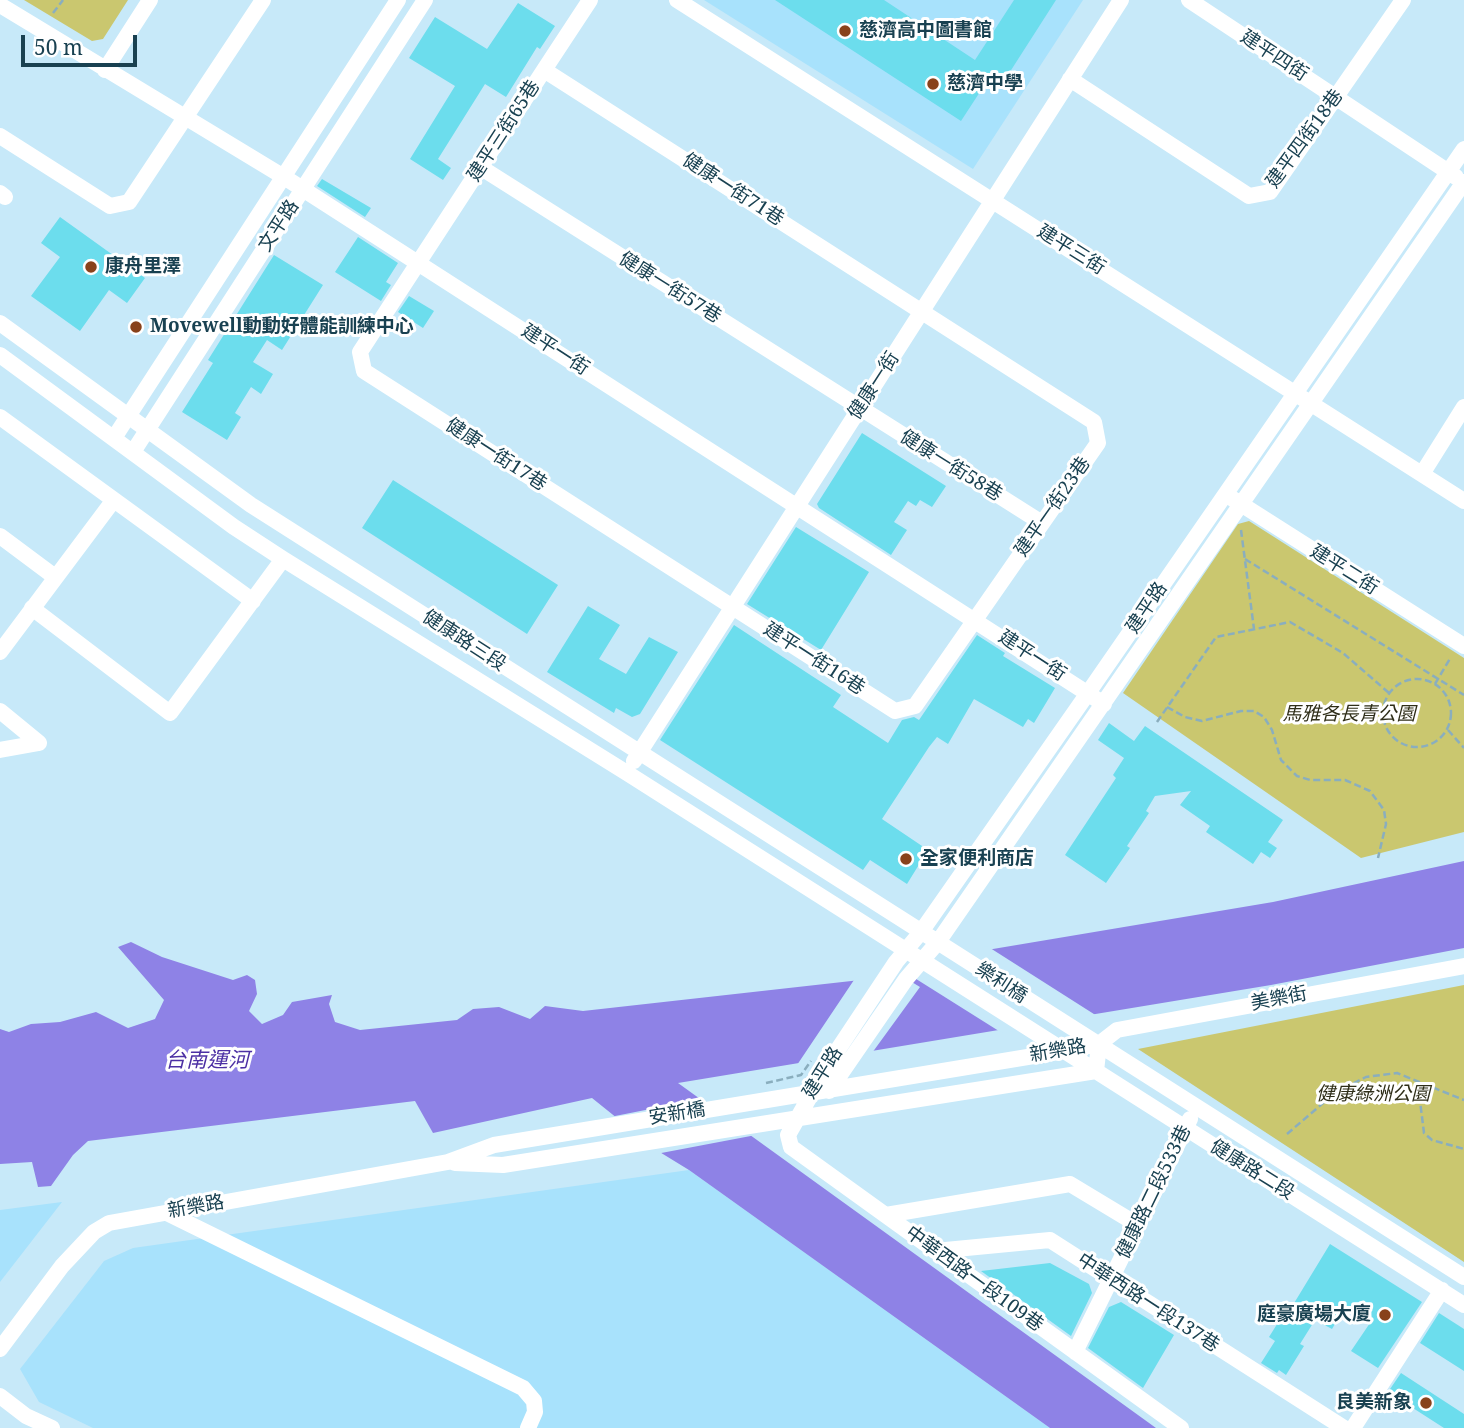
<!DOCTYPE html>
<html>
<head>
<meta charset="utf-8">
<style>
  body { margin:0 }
  #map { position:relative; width:1464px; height:1428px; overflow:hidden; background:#c7e9f9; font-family:"Noto Serif",serif }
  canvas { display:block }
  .scale { position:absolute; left:21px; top:35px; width:116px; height:32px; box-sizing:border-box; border:4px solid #194151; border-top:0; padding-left:9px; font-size:21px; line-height:24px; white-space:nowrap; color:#194151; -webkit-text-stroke:5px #fff; paint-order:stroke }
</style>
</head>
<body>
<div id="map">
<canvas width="1464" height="1428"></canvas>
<div class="scale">50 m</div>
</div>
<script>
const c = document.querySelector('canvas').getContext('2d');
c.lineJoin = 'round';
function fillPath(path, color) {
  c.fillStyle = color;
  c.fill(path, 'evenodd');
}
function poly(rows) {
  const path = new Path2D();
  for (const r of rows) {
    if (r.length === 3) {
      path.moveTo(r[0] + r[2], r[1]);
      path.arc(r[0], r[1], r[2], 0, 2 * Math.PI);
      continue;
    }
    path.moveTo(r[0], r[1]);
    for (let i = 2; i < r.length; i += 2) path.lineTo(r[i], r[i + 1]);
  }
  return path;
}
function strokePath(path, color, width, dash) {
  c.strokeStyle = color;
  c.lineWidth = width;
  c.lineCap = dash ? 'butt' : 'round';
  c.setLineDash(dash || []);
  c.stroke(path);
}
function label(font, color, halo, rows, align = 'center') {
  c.font = font + ' "Noto Serif","Noto Sans TC",serif';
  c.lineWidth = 6;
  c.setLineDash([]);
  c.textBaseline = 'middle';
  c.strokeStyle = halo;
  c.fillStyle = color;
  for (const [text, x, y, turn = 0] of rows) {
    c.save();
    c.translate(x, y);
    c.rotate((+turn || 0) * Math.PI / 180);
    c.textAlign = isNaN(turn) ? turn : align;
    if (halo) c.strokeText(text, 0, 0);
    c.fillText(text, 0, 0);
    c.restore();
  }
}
fillPath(poly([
  [704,0,1083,0,973,169],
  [689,1170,1050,1428,93,1428,39,1402,20,1369,104,1261,133,1248],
  [62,1202,0,1282,0,1210]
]), '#a8e2fc');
fillPath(poly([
  [24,0,128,0,103,39,92,41],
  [1249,521,1464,658,1464,832,1361,858,1123,693,1238,524],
  [1464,985,1464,1262,1138,1049]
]), '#cac76f');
fillPath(poly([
  [1464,861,1464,948,1271,985,678,1083,1156,1428,1050,1428,689,1170,658,1151,592,1098,433,1133,415,1101,88,1141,73,1155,51,1186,38,1187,32,1162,0,1164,0,1029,9,1032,31,1024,60,1022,96,1012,128,1028,155,1019,164,1000,118,947,131,942,162,957,233,980,247,975,255,980,257,994,249,1011,262,1024,283,1015,292,1002,332,995,329,1004,335,1022,360,1030,457,1020,473,1009,499,1007,530,1019,545,1006,583,1011,914,974,981,951,1273,902]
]), '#8e82e6');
fillPath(poly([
  [987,946,1097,1016,1002,1033,905,972],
  [897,973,920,987,872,1053,797,1065,856,977],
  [706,1098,756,1135,656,1154,610,1117]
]), '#c7e9f9');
fillPath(poly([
  [775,0,884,0,975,60,1014,0,1056,0,1006,78,991,75,961,121],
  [518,3,555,26,540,49,537,47,506,97,485,84,438,159,451,168,443,180,410,159,455,86,409,58,435,17,487,49],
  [322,179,371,208,365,217,317,186],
  [60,217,145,278,127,303,109,290,80,331,31,296,60,257,41,243],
  [358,237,398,263,386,282,391,285,381,301,335,272],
  [274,255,323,285,282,350,267,340,253,362,273,374,261,394,251,387,235,413,241,417,227,440,182,412,213,363,208,360],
  [409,296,434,311,423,328,398,312],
  [862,433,946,486,932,507,920,500,916,506,908,501,894,522,907,530,891,555,819,508,817,504],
  [393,480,558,585,527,634,362,528],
  [796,527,869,572,821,650,747,604],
  [588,606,620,625,599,659,626,674,649,637,678,652,640,714,632,717,616,708,614,713,547,672],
  [734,625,841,695,833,707,888,743,902,720,914,717,919,720,977,635,1005,653,1003,656,1055,688,1034,723,1028,719,1023,727,974,699,948,744,937,737,929,747,882,819,928,850,907,884,870,860,863,870,660,740],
  [1109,723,1134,741,1145,726,1283,820,1268,842,1277,848,1270,858,1261,852,1253,864,1206,832,1210,826,1180,805,1191,791,1155,796,1146,811,1149,813,1127,846,1130,848,1106,883,1065,855,1116,778,1113,775,1124,758,1098,740],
  [1330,1244,1422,1302,1378,1368,1351,1351,1370,1323,1345,1307,1332,1329,1315,1320,1300,1344,1304,1346,1286,1375,1279,1370,1277,1373,1261,1363,1275,1341,1269,1337,1279,1321,1282,1323],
  [1050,1263,1089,1284,1092,1293,1071,1336,981,1271],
  [1121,1302,1174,1335,1143,1388,1088,1348,1109,1307],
  [1439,1313,1464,1329,1464,1371,1420,1343],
  [1401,1373,1464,1414,1464,1428,1444,1428,1388,1392]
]), '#6cdded');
strokePath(poly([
  [53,13,63,0],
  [1241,530,1254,629],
  [1245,559,1464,695],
  [1417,713,34],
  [1435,684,1451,657],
  [1167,707,1185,717,1202,721,1241,711,1254,711,1264,717,1272,730,1281,760,1297,776,1310,780,1345,780,1370,791,1384,810,1386,824,1378,858],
  [1157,722,1216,637,1290,622,1343,653,1389,693],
  [1448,730,1464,748],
  [766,1083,801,1075,811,1061],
  [1418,1085,1424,1133,1432,1140,1464,1149],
  [1287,1134,1336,1092,1366,1077,1397,1073,1464,1100]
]), '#8aaebe', 2.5, [7, 3.5]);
strokePath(poly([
  [677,0,1464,501],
  [1189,0,1456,177],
  [0,5,284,177,1104,704],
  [105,70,150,0],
  [544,70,1094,422,1098,443,915,706,895,711,364,371,360,352,544,70,590,0],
  [1070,79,1249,196,1270,192,1403,0],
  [0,136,110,206,129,202,263,0],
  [480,167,1042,523],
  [0,193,5,197],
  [0,323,251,505,1464,1277],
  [0,355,234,527,283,559,627,773,1464,1305],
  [0,417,253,601],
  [114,438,398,0],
  [133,452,425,0],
  [1422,474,1464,407],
  [1233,499,1464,646],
  [0,536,55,577],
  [32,608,170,713,283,559],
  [0,652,113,501],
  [0,711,39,743],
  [0,750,39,743],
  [634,761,1121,0],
  [829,1091,906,979,938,942,1464,182],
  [455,1163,503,1165,1096,1071,1099,1044],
  [167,1213,523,1388,534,1401,535,1412,528,1428],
  [886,1215,1070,1184,1138,1225],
  [935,1251,1050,1240,1344,1428],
  [0,1349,62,1266,94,1232,109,1223,448,1162,494,1145,1064,1051,1099,1044,1117,1030,1464,966],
  [1075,1352,1190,1119],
  [0,1396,26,1416,52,1428],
  [1181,1428,791,1147,788,1135,829,1063,896,962,921,932,1088,693,1464,149],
  [1353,1428,1442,1290]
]), '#fff', 16);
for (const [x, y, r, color] of [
  [845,31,7,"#88421b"],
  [933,84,7,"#88421b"],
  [91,267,7,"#88421b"],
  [136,327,7,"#88421b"],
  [906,859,7,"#88421b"],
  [1385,1315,7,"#88421b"],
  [1426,1403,7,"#88421b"]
]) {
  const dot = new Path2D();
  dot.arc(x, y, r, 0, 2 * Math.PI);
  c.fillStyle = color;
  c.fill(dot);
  strokePath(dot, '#fff', 2.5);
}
label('bold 19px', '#194151', '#fff', [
  ["慈濟高中圖書館",859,31],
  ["慈濟中學",947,84],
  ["康舟里澤",105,267],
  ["Movewell動動好體能訓練中心",150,327],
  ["全家便利商店",920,859],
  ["庭豪廣場大廈",1371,1315,"right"],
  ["良美新象",1412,1403,"right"]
], 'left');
label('19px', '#194151', '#fff', [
  ["建平四街",1274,56,33],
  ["建平三街65巷",504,131,-57],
  ["建平四街18巷",1305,139,-54],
  ["健康一街71巷",733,190,33],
  ["文平路",279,226,-57],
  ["建平三街",1071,250,32],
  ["健康一街57巷",670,288,32],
  ["建平一街",555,350,33],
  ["健康一街",874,386,-57],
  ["健康一街17巷",496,455,33],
  ["健康一街58巷",951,466,32],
  ["建平一街23巷",1053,507,-55],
  ["建平二街",1344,570,32],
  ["建平路",1147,608,-56],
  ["健康路三段",464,641,33],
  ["建平一街",1032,656,33],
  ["建平一街16巷",814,659,33],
  ["樂利橋",1001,983,33],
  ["美樂街",1279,999,-11],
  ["新樂路",1058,1051,-10],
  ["建平路",823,1073,-58],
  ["安新橋",677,1114,-9],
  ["健康路二段",1252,1170,32],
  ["健康路二段533巷",1154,1192,-64],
  ["新樂路",196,1207,-10],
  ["中華西路一段109巷",974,1279,36],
  ["中華西路一段137巷",1148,1303,33]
]);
label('italic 19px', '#2f2e19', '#fff', [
  ["馬雅各長青公園",1349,715],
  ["健康綠洲公園",1373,1095]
]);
label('italic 21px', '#4c30a4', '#fff', [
  ["台南運河",207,1061]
]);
</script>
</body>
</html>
